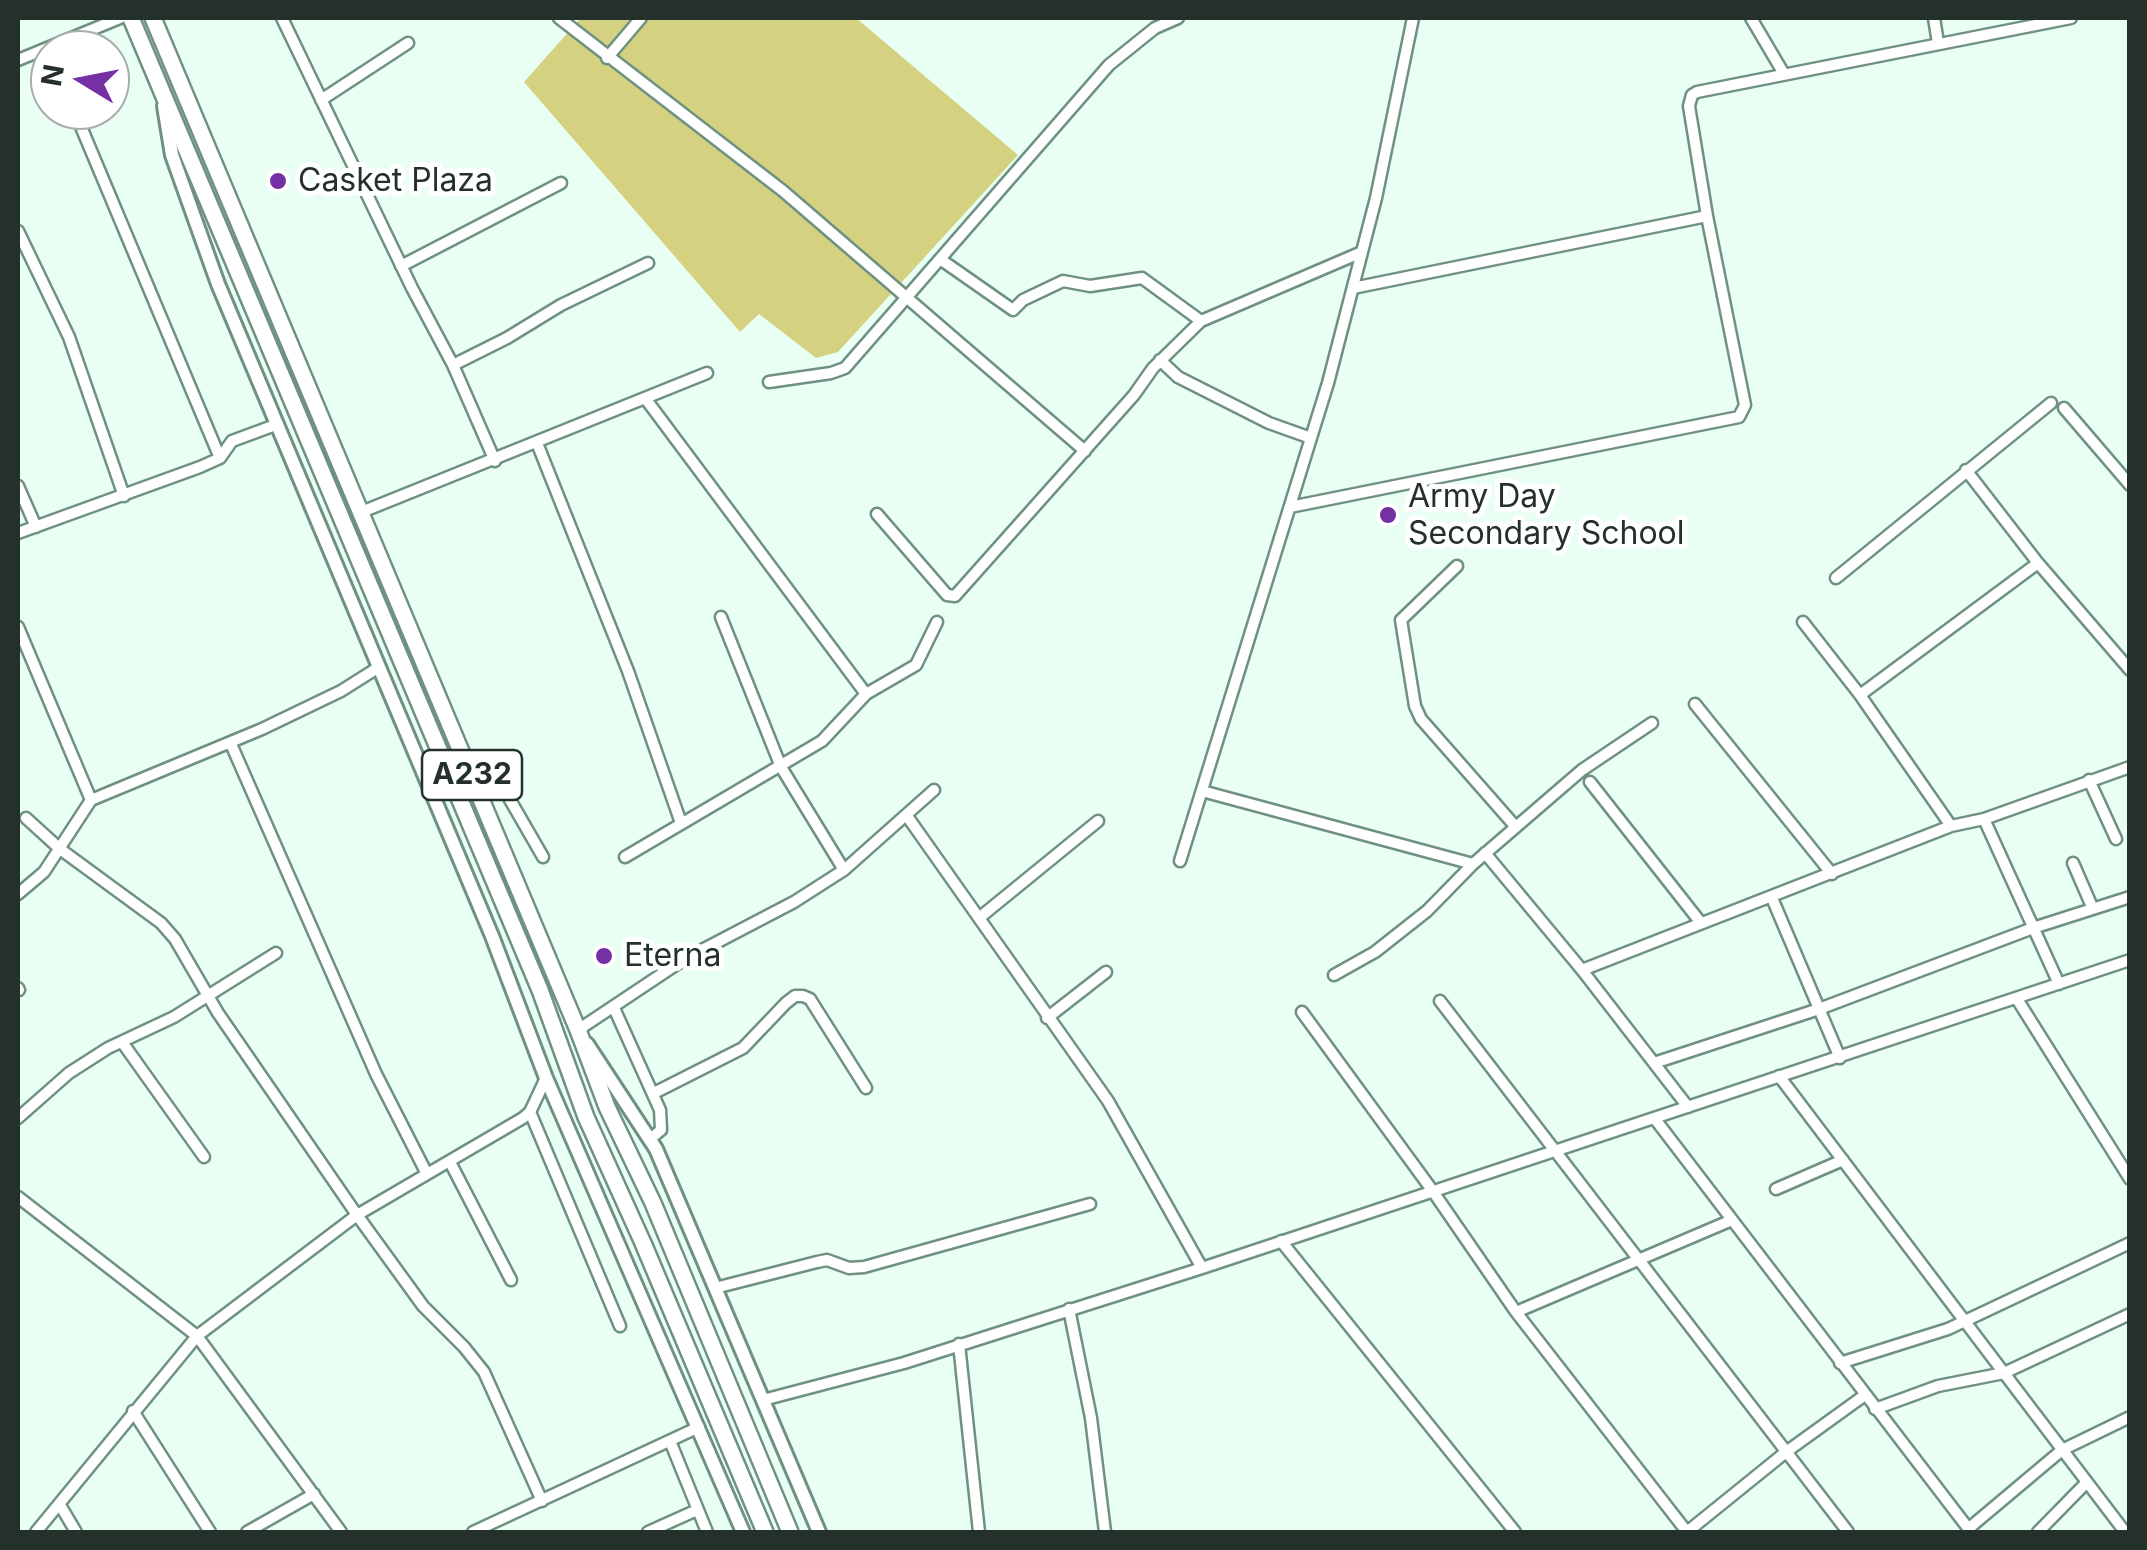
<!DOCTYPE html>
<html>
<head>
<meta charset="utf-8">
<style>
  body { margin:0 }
  #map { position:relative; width:2147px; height:1550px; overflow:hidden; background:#e9fff4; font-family:Inter,sans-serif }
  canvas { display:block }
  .frame { position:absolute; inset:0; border:20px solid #23312a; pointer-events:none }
  .north { position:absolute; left:30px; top:30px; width:100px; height:100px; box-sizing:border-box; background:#fff; border:2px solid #a7adaa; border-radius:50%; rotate:280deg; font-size:28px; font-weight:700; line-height:40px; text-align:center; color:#23312a }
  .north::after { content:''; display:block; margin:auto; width:35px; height:45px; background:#7531a4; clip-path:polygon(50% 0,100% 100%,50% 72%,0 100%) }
</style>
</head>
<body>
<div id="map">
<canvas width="2147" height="1550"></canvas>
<div class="frame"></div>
<div class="north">N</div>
</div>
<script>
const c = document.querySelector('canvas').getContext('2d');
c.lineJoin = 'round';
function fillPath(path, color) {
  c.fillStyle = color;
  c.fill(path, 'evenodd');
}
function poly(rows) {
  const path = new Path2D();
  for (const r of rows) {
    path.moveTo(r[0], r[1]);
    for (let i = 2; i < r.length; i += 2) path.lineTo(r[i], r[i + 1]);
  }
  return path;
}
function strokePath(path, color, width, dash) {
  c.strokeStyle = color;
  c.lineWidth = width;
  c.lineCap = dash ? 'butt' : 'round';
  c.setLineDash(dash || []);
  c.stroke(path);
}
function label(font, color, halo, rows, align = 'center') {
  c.font = font + ' Inter,sans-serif';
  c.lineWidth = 10;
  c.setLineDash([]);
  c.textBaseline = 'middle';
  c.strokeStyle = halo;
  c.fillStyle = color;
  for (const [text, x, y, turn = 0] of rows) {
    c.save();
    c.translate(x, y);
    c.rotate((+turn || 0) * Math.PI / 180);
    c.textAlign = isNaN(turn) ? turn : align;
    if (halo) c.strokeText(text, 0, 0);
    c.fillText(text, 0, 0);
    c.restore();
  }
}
fillPath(poly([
  [576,18,856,18,1018,155,838,352,816,358,759,314,740,332,524,82,579,20]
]), '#d4d281');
const minor = poly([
  [282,18,412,288,453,365,495,461],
  [559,18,783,191,1085,451],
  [1751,18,1784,74],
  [1934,18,1938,43],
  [607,58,641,18],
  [18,60,120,18],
  [321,100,408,43],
  [74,110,220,458],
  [18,231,69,337,124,496],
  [940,259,1013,310,1023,300,1063,281,1090,286,1142,278,1201,321],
  [401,266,561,183],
  [1353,288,1707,216],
  [1160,360,1178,377,1269,423,1311,438],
  [453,365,507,338,561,305,648,263],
  [769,382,831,373,845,368,1109,65,1155,28,1178,18],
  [645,398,866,694],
  [2064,408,2130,485],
  [537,443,628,671,681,823],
  [1966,470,2038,563,2130,670],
  [18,486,36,527],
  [1290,507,1739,417,1745,405,1707,216,1689,106,1692,95,1697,92,2071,18],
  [359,513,707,373],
  [877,514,947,595,955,596,1134,395,1153,368,1201,321,1362,252],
  [18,533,200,467,220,458,232,441,278,424],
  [1457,566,1401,620,1415,706,1421,719,1515,826],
  [1836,578,2051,403],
  [721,617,781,767,844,870],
  [1803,622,1860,695,1951,826],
  [18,627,91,800],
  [1860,695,2038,563],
  [1695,704,1832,874],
  [231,744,376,1074,427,1174],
  [470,771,485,768,494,772,543,857],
  [2089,780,2116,839],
  [1590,782,1701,923],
  [1202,791,1473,864],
  [907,816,1108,1101,1202,1268],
  [26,818,60,849,161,923,175,939,218,1013,357,1215,423,1306,464,1347,484,1372,542,1501],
  [1984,819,2059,984],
  [1485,853,1582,970],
  [625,857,822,741,866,694,916,665,937,622],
  [1180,861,1328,383,1376,198,1413,18],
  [2073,863,2093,909],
  [18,894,44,872,91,800,262,729,341,691,379,667],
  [1772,898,1840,1058],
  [979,918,1098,821],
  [1334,975,1375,952,1427,911,1473,864,1582,770,1652,723],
  [18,988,19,990],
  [2017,999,2130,1179],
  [1440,1001,1848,1532],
  [614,1008,660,1110,661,1130,650,1139],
  [1302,1012,1432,1190,1516,1312,1687,1532],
  [1047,1018,1106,972],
  [578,1030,683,960,794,902,844,870,934,790],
  [122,1042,204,1157],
  [1654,1063,1819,1009,2033,928,2130,897],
  [1779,1076,2004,1373,2130,1314],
  [654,1093,743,1048,786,1003,795,996,803,996,810,999,866,1088],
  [1688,1107,1582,970,1951,826,1984,819,2130,767],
  [530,1112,620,1326],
  [18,1118,69,1073,108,1048,174,1017,276,953],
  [1655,1119,1971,1532],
  [450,1162,511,1280],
  [1776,1189,1843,1160],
  [18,1197,197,1336,341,1532],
  [1281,1241,1515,1532],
  [715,1288,817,1262,827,1260,849,1268,864,1267,1090,1204],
  [1069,1309,1091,1418,1105,1532],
  [1516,1312,1732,1220],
  [959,1344,979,1532],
  [1840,1363,1948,1329,2130,1243],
  [763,1400,904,1363,1202,1268,2130,960],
  [1875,1409,1938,1386,2004,1373,2125,1532],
  [133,1411,210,1532],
  [670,1441,707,1532],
  [60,1505,76,1532],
  [1968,1529,2062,1450,2130,1417],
  [36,1532,197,1336,357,1215,523,1118,530,1112,546,1078],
  [247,1532,314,1494],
  [473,1532,699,1427],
  [648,1532,697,1510],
  [1687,1532,1786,1452,1865,1395],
  [2038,1532,2087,1482]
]);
const major = poly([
  [164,106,172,155,218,284,492,936,546,1078,743,1532],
  [587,1044,656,1149,819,1532]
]);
const highway = poly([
  [131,18,540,990,586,1117,643,1243,765,1532],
  [153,18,578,1030,607,1107,653,1203,790,1532]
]);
strokePath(minor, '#6f9181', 15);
strokePath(major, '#6f9181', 18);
strokePath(highway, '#6f9181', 20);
strokePath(minor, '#fff', 10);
strokePath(major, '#fff', 12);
strokePath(highway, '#fff', 15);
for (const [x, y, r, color] of [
  [278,181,10,"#7531a4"],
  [1388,515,10,"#7531a4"],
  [604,956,10,"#7531a4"]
]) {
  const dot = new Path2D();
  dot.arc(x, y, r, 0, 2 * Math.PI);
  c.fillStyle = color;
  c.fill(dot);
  strokePath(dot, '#fff', 4);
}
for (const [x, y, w] of [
  [472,775,100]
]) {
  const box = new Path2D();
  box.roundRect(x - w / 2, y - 25, w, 50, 8);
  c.fillStyle = '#fff';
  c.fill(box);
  strokePath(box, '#23312a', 2.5);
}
label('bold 30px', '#23312a', null, [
  ["A232",472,775]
]);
label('32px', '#23312a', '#fff', [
  ["Casket Plaza",298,181],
  ["Army Day",1408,497],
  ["Secondary School",1408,534],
  ["Eterna",624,956]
], 'left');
</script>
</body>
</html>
